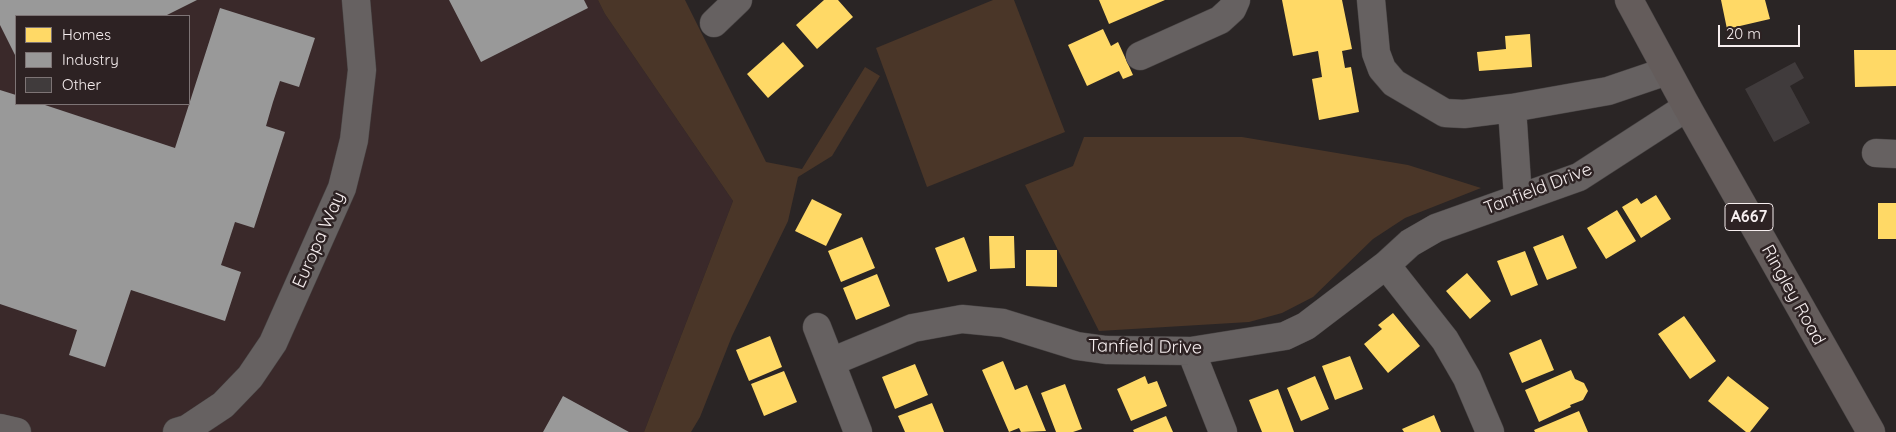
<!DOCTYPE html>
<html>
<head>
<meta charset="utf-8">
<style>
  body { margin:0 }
  #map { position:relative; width:1896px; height:432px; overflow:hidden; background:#2a2525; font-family:Quicksand,sans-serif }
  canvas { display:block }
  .legend { position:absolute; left:15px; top:15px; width:175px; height:90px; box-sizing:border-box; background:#2d2223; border:1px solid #7d7475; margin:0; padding:6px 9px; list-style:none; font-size:15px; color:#f6eeef }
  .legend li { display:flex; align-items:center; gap:10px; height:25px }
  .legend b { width:25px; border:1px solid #7d7475 }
  .scale { position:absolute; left:1718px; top:25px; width:82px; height:22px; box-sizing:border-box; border:2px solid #f6eeef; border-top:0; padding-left:6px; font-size:15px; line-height:18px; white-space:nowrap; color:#f6eeef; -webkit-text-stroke:4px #2d2223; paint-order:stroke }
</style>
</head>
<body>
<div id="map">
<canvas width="1896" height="432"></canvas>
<ul class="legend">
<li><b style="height:14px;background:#ffd966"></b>Homes</li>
<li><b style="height:14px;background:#999"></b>Industry</li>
<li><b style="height:14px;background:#403b3c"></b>Other</li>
</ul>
<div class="scale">20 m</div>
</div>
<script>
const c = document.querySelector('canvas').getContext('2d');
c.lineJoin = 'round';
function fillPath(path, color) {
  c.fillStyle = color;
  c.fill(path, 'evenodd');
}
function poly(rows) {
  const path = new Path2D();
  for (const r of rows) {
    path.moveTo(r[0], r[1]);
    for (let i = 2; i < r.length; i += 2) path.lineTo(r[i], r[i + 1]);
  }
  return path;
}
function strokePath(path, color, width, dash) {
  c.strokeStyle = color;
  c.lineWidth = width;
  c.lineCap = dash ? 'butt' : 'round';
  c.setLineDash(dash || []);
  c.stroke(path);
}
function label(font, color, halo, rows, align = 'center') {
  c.font = font + ' Quicksand,sans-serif';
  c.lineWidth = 5;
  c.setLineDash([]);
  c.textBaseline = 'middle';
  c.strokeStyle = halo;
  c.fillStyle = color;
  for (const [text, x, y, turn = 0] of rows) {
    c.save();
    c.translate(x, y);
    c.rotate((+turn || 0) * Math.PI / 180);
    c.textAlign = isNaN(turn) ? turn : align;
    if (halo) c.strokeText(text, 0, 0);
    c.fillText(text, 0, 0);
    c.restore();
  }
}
fillPath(poly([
  [0,0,598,0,605,14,733,201,644,432,0,432],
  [16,16,189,16,189,104,16,104]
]), '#3a292a');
fillPath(poly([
  [598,0,685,0,766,162,802,169,865,67,880,76,832,156,798,177,788,221,732,336,700,417,691,432,644,432,733,201,605,14],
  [993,0,1014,0,1065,132,927,187,876,48],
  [1084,137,1242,137,1408,165,1481,188,1405,218,1373,239,1313,297,1282,313,1249,322,1099,331,1025,185,1073,166]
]), '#4a3628');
fillPath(poly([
  [824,0,838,0,853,17,817,49,796,25],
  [1099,0,1165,0,1109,24],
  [1282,0,1342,0,1352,49,1342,51,1345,68,1351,67,1359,112,1319,120,1312,79,1322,77,1318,51,1293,56],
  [1721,0,1765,0,1770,19,1727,29],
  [1103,29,1111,46,1118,42,1133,75,1123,79,1119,71,1087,86,1068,45],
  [1530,34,1532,67,1479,71,1477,52,1506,49,1505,36],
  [783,42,804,66,768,98,747,74],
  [1854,50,1896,50,1896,86,1855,87],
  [1656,195,1671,219,1641,238,1622,207,1637,198,1641,204],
  [812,199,842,214,826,246,795,231],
  [1878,203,1896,203,1896,239,1878,239],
  [1617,210,1636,241,1606,259,1587,228],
  [1563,235,1577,268,1547,280,1533,247],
  [989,236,1014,236,1015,268,990,269],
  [862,237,875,268,841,282,828,251],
  [964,237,977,271,948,282,935,248],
  [1026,250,1057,250,1057,287,1026,286],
  [1525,251,1538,285,1511,296,1497,261],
  [1467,273,1491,301,1470,319,1446,291],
  [877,274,890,306,856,320,843,288],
  [1393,313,1420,346,1388,373,1364,344,1382,329,1378,325],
  [1684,316,1716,361,1690,379,1658,334],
  [770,336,782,367,749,381,736,350],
  [1541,339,1554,370,1522,383,1509,353],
  [1350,356,1363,389,1335,400,1322,366],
  [1003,361,1015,390,1027,385,1046,431,1021,432,1019,428,1009,432,982,370],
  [915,364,928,395,895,409,882,377],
  [1571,370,1575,379,1584,383,1588,391,1583,400,1570,405,1571,407,1539,422,1525,390],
  [784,371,797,402,764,416,751,384],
  [1145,376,1148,384,1157,381,1167,406,1131,421,1117,389],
  [1315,376,1329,409,1301,421,1287,388],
  [1728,376,1769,408,1750,432,1746,432,1708,401],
  [1065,384,1082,429,1073,432,1056,432,1041,393],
  [1278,389,1294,432,1262,432,1249,400],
  [932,403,944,432,905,432,898,416],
  [1579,411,1588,432,1535,432,1534,430],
  [1434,415,1441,432,1404,432,1402,429],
  [1166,416,1173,432,1134,432,1133,430]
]), '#ffd966');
fillPath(poly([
  [0,0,197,0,165,16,16,16,16,57,0,25],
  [449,0,584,0,588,8,481,62],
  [220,8,315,38,299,87,280,81,273,102,266,126,285,132,254,228,235,222,221,265,241,272,225,321,131,290,105,367,69,355,77,330,0,304,0,90,16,95,16,104,42,104,175,148],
  [563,396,629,432,543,432]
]), '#999');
fillPath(poly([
  [1795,62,1804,78,1790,86,1810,123,1774,142,1745,89]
]), '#403b3c');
const minor = poly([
  [1371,0,1376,53,1382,69,1394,83,1445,113,1464,114,1512,108,1608,91,1667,71],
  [714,23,738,0],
  [1140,56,1220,20,1232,9,1236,0],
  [1512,108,1518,198],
  [1876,153,1896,154],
  [1386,265,1445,340,1467,378,1490,432],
  [817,327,858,432],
  [1191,351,1223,432],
  [831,362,913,328,962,319,1003,323,1077,346,1106,350,1191,351,1285,336,1306,326,1386,265,1410,243,1436,228,1579,177,1687,107],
  [0,428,17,432],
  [177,432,187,429,223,405,250,377,273,343,342,188,354,140,362,70,356,0]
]);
const primary = poly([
  [1629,0,1687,107,1871,432]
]);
strokePath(minor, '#484444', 29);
strokePath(primary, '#484444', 29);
strokePath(minor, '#666161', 28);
strokePath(primary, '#645c5b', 28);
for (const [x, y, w] of [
  [1749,217,48]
]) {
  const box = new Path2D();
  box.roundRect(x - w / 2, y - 13.5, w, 27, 4);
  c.fillStyle = '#2d2223';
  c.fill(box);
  strokePath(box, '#f6eeef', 1);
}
label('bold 16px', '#f6eeef', null, [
  ["A667",1749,217]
]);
label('18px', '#f6eeef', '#2d2223', [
  ["Tanfield Drive",1538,189,-21],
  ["Europa Way",319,240,-66],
  ["Ringley Road",1793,295,61],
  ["Tanfield Drive",1145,347,1]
]);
</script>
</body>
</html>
